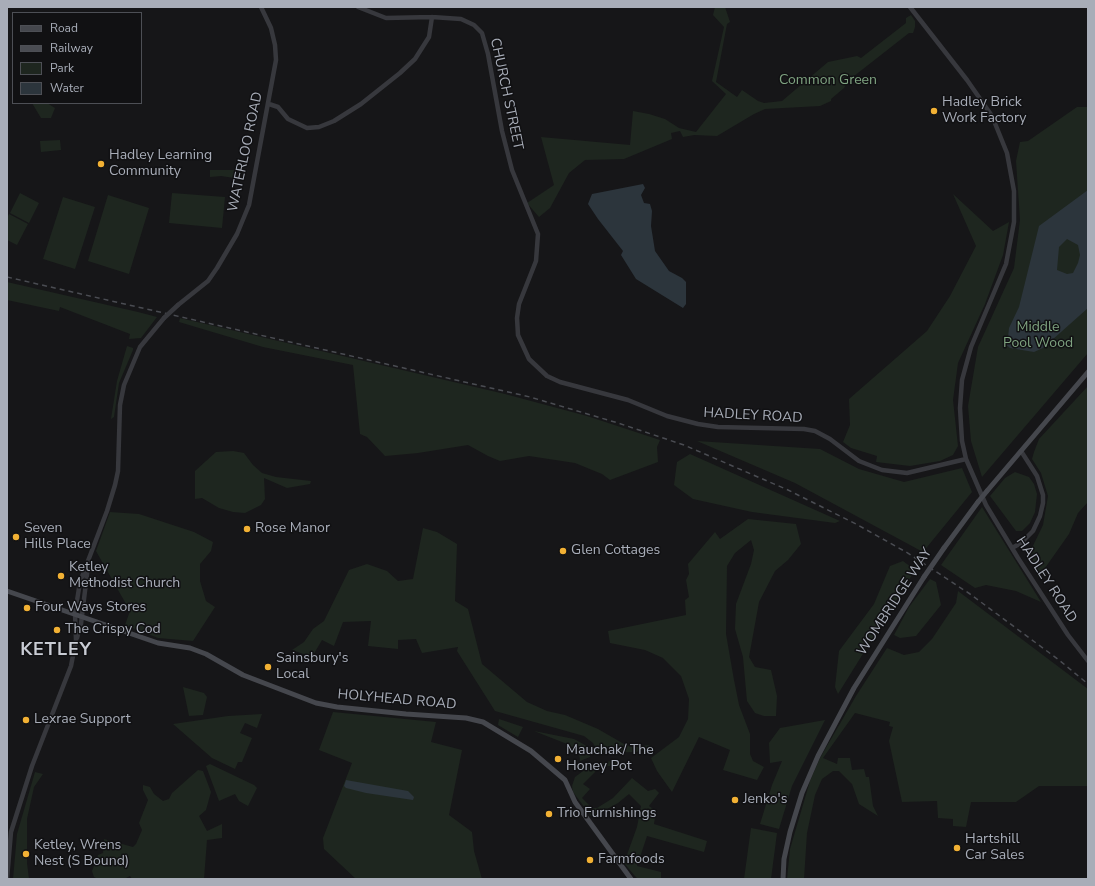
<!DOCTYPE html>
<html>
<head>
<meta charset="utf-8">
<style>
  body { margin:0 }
  #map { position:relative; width:1095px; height:886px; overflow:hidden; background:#161618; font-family:"Nunito Sans",sans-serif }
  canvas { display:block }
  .frame { position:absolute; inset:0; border:8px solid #a8adb8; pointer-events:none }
  .legend { position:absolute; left:12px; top:12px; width:130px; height:92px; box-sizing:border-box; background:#111113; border:1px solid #4d4f55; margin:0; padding:5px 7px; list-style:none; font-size:12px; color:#a8adb8 }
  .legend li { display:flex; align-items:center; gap:8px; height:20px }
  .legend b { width:20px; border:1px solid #4d4f55 }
</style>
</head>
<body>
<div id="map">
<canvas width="1095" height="886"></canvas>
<div class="frame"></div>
<ul class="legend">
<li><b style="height:5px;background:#45474d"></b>Road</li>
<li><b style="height:5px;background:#4a4c52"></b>Railway</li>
<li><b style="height:11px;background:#1e261f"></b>Park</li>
<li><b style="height:11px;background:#2c353c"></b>Water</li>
</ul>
</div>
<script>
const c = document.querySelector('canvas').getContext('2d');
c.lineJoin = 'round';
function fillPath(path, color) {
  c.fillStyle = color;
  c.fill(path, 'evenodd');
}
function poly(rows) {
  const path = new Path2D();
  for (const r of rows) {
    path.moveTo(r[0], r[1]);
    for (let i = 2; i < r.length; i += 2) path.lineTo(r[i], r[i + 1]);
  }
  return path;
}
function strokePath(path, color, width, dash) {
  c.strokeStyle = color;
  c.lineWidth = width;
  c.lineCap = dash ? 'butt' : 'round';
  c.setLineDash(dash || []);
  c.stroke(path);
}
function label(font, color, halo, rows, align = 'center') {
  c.font = font + ' "Nunito Sans",sans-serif';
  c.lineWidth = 3;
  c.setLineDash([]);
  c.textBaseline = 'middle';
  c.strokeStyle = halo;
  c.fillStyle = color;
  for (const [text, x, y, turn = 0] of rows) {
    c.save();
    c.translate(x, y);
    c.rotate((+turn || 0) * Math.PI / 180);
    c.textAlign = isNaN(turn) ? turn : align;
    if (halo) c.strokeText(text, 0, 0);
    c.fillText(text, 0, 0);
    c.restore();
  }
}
fillPath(poly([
  [715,7,725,7,730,22,727,24,716,82,737,97,742,90,758,101,764,103,782,101,828,62,857,56,861,58,906,23,906,18,911,15,915,21,915,27,913,33,909,33,849,80,844,88,831,99,831,101,820,106,765,109,754,114,717,136,694,135,683,137,680,131,671,133,672,139,624,159,585,160,569,173,550,208,539,217,527,203,554,185,541,137,630,145,633,111,649,114,665,119,679,128,696,132,726,94,712,81,724,27,713,15],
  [32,103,47,103,55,108,51,118,41,118],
  [1077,107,1088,107,1088,353,982,477,971,441,968,406,978,347,1014,268,1020,220,1016,161,1020,142,1028,141],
  [60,140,61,150,41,152,40,141],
  [210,170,235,170,234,178,221,176,210,177],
  [20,193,39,203,29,223,10,213],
  [172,193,225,197,222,228,169,223],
  [953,194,993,231,1009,222,1003,255,985,304,958,363,953,400,958,446,953,455,940,461,910,466,876,462,877,456,851,448,843,442,850,425,849,399,927,331,950,296,976,246],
  [108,195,149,208,129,274,88,261],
  [63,197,95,207,75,269,43,259],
  [9,214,28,224,17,245,7,240,7,218],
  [7,282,138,312,157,317,141,338,129,339,130,334,60,307,59,311,7,300],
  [180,318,505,394,587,416,660,440,657,447,658,462,610,480,602,474,575,463,529,456,500,461,488,456,468,445,418,453,385,456,367,437,360,434,353,365,263,347,179,322],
  [127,346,133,348,133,350,119,383,114,417,111,419,117,381],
  [1088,386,1088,502,1078,513,1069,534,1038,578,1033,560,1029,554,1043,525,1048,496,1041,473,1032,459,1034,452,1039,439],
  [697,441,820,449,859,469,904,482,962,468,972,492,923,552,795,483],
  [233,451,244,453,253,465,262,473,276,477,311,481,310,484,287,488,264,478,265,499,261,505,245,513,233,512,219,508,202,498,195,499,195,471,216,452],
  [690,454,840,521,835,523,752,512,693,499,674,485,677,462],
  [1015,472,1029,477,1034,484,1037,494,1035,512,1030,523,1022,531,1016,531,990,496,1005,478],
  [982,507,1041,602,1016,591,986,585,975,588,941,565],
  [110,512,139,514,194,532,213,542,211,551,200,564,200,581,206,601,215,607,193,641,158,638,125,625,130,611,96,551],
  [748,519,796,524,801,544,788,560,775,571,759,602,749,657,755,667,771,670,777,696,776,716,764,716,755,713,747,701,743,657,735,629,736,604,751,564,754,550,751,540,735,553,727,566,726,634,734,680,739,705,750,734,750,754,753,761,764,767,757,780,723,770,730,750,699,737,672,792,657,771,651,758,679,737,688,719,689,699,681,676,663,658,645,650,610,643,608,631,686,615,685,600,689,597,686,580,689,574,688,564,715,532,720,539],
  [423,528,437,532,457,544,455,601,468,609,482,664,527,702,547,711,565,715,598,729,624,744,632,747,650,745,651,747,636,752,603,753,598,752,593,743,584,736,495,711,457,651,458,647,422,653,416,639,398,640,398,649,368,646,371,621,343,622,334,646,322,640,312,657,292,650,304,642,313,629,324,621,349,570,367,564,387,571,398,581,413,579],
  [903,561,915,570,838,694,835,687,839,651,874,604,890,566],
  [930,579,936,582,941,605,916,636,900,638,894,635,909,607],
  [958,591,1088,689,1088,786,1039,786,1016,802,971,802,966,827,953,826,953,819,938,818,937,801,902,802,889,741,893,727,889,726,890,722,855,713,823,758,837,764,838,758,850,758,852,770,864,769,866,777,869,777,873,806,878,816,859,804,852,784,839,771,833,771,822,779,815,795,807,833,804,879,787,879,790,849,810,781,820,758,856,696,887,648,904,655,919,652,932,639,956,603],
  [183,687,204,693,207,697,203,715,189,716],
  [333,712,436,722,431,742,462,750,449,815,472,832,474,851,482,879,356,879,324,849,323,838,352,763,319,750],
  [262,714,257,728,245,723,240,733,252,738,242,762,238,762,235,769,212,758,173,724,228,716],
  [499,719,523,727,518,737,498,725],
  [825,720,792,786,779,829,760,824,772,785,782,761,770,763,769,743,780,728],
  [534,731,574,739,585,745,590,750,590,757,580,761,579,752,567,744],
  [611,761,624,763,631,767,628,770,619,766,601,766,583,784,590,789,582,798,592,808,597,808,613,798,632,778,648,791,655,789,659,793,649,806,656,811,654,824,707,841,704,852,647,836,637,866,661,872,661,879,638,879,634,875,624,863,637,827,641,806,629,794,618,803,598,814,591,816,573,792,572,786,575,777,590,766],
  [210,764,254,785,257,788,248,806,239,801,235,794,219,801,206,766],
  [198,770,203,771,211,792,206,810,199,816,207,831,222,824,222,838,207,840,204,879,132,879,130,876,126,878,96,878,94,877,92,871,98,855,103,853,104,839,133,847,136,844,142,830,139,823,148,800,143,790,143,785,150,787,154,794,163,801,169,799,172,793],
  [35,772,43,774,34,787,27,819,27,863,29,879,13,879,17,834],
  [751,828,777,833,771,879,744,879]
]), '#1e261f');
fillPath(poly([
  [643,184,645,188,641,195,644,203,650,204,652,211,651,226,655,251,669,271,682,278,686,282,686,304,683,308,636,279,621,255,623,251,598,219,588,204,592,194],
  [1088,190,1088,308,1043,348,1034,352,1010,348,1003,342,1008,338,1009,328,1019,307,1039,226],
  [1067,239,1078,245,1080,255,1078,263,1073,273,1067,274,1057,270,1059,247],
  [346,780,408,791,414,797,413,800,366,793,346,788,344,786]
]), '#2c353c');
strokePath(poly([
  [358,7,386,18,432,17,461,19,474,25,482,33,488,54,502,131,512,170,538,234,536,261,519,304,517,318,518,335,529,359,547,376,560,382,628,400,667,416,698,424,718,427,804,429,815,431,830,439,859,461,882,470,907,473,966,459],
  [910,7,967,80,992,116,1007,153,1014,191,1014,222,1006,264,971,347,962,380,960,408,962,441,966,459,986,505,1018,558,1068,635,1088,661],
  [269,104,278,107,288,119,307,128,319,127,334,121,361,104,400,73,415,59,429,37,432,17],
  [178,305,208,281,217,268,237,234,249,205,276,60,275,45,271,28,261,7],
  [1012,548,1021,543,1033,531,1040,516,1043,503,1043,495,1037,476,1021,451],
  [77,638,81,624,88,566],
  [7,879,11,832,32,766,71,666,76,640,75,613,80,582,107,511,115,485,118,471,120,405,124,385,140,347,164,318]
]), '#37383d', 4.5);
strokePath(poly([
  [987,491,1088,372],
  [944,548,978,502],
  [7,591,158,643,190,648,206,654,243,675,316,703,337,707,406,714,466,718,483,722,531,751,565,780,575,802,631,879],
  [783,879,784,859,790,832,802,793,818,756,854,688,924,577]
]), '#45474d', 5);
strokePath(poly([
  [7,277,530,397,618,423,684,445,788,490,856,524,906,552,970,594,1059,660,1088,684]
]), '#4a4c52', 1.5, [5, 4]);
strokePath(poly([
  [164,318,178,305]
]), '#37383d', 4.5);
strokePath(poly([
  [978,502,987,491],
  [924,577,944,548]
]), '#45474d', 5);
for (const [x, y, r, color] of [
  [934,111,4,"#f2b134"],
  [101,164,4,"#f2b134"],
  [247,529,4,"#f2b134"],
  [16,537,4,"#f2b134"],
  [563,551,4,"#f2b134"],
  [61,576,4,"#f2b134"],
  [27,608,4,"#f2b134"],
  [57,630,4,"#f2b134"],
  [268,667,4,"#f2b134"],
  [26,720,4,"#f2b134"],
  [558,759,4,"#f2b134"],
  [735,800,4,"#f2b134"],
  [549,814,4,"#f2b134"],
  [957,848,4,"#f2b134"],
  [26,854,4,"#f2b134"],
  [590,860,4,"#f2b134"]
]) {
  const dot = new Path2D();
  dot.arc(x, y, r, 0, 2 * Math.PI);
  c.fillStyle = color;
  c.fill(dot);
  strokePath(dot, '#111113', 1.5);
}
label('14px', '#7fa381', '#111113', [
  ["Common Green",828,81],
  ["Middle",1038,328],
  ["Pool Wood",1038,344]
]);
label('14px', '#a8adb8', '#111113', [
  ["CHURCH STREET",506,94,78],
  ["WATERLOO ROAD",246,152,-78],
  ["HADLEY ROAD",753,416,3],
  ["HADLEY ROAD",1046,580,57],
  ["WOMBRIDGE WAY",895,602,-57],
  ["HOLYHEAD ROAD",397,700,5]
]);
label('14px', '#a8adb8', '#111113', [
  ["Hadley Brick",942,103],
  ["Work Factory",942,119],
  ["Hadley Learning",109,156],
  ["Community",109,172],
  ["Seven",24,529],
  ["Hills Place",24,545],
  ["Rose Manor",255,529],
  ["Glen Cottages",571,551],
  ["Ketley",69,568],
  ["Methodist Church",69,584],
  ["Four Ways Stores",35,608],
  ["The Crispy Cod",65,630],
  ["Sainsbury's",276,659],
  ["Local",276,675],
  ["Lexrae Support",34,720],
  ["Mauchak/ The",566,751],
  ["Honey Pot",566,767],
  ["Jenko's",743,800],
  ["Trio Furnishings",557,814],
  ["Hartshill",965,840],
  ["Car Sales",965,856],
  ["Ketley, Wrens",34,846],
  ["Nest (S Bound)",34,862],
  ["Farmfoods",598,860]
], 'left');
c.letterSpacing = '1px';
label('bold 18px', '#c9ccd4', '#111113', [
  ["KETLEY",56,651]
]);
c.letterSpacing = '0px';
</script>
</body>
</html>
